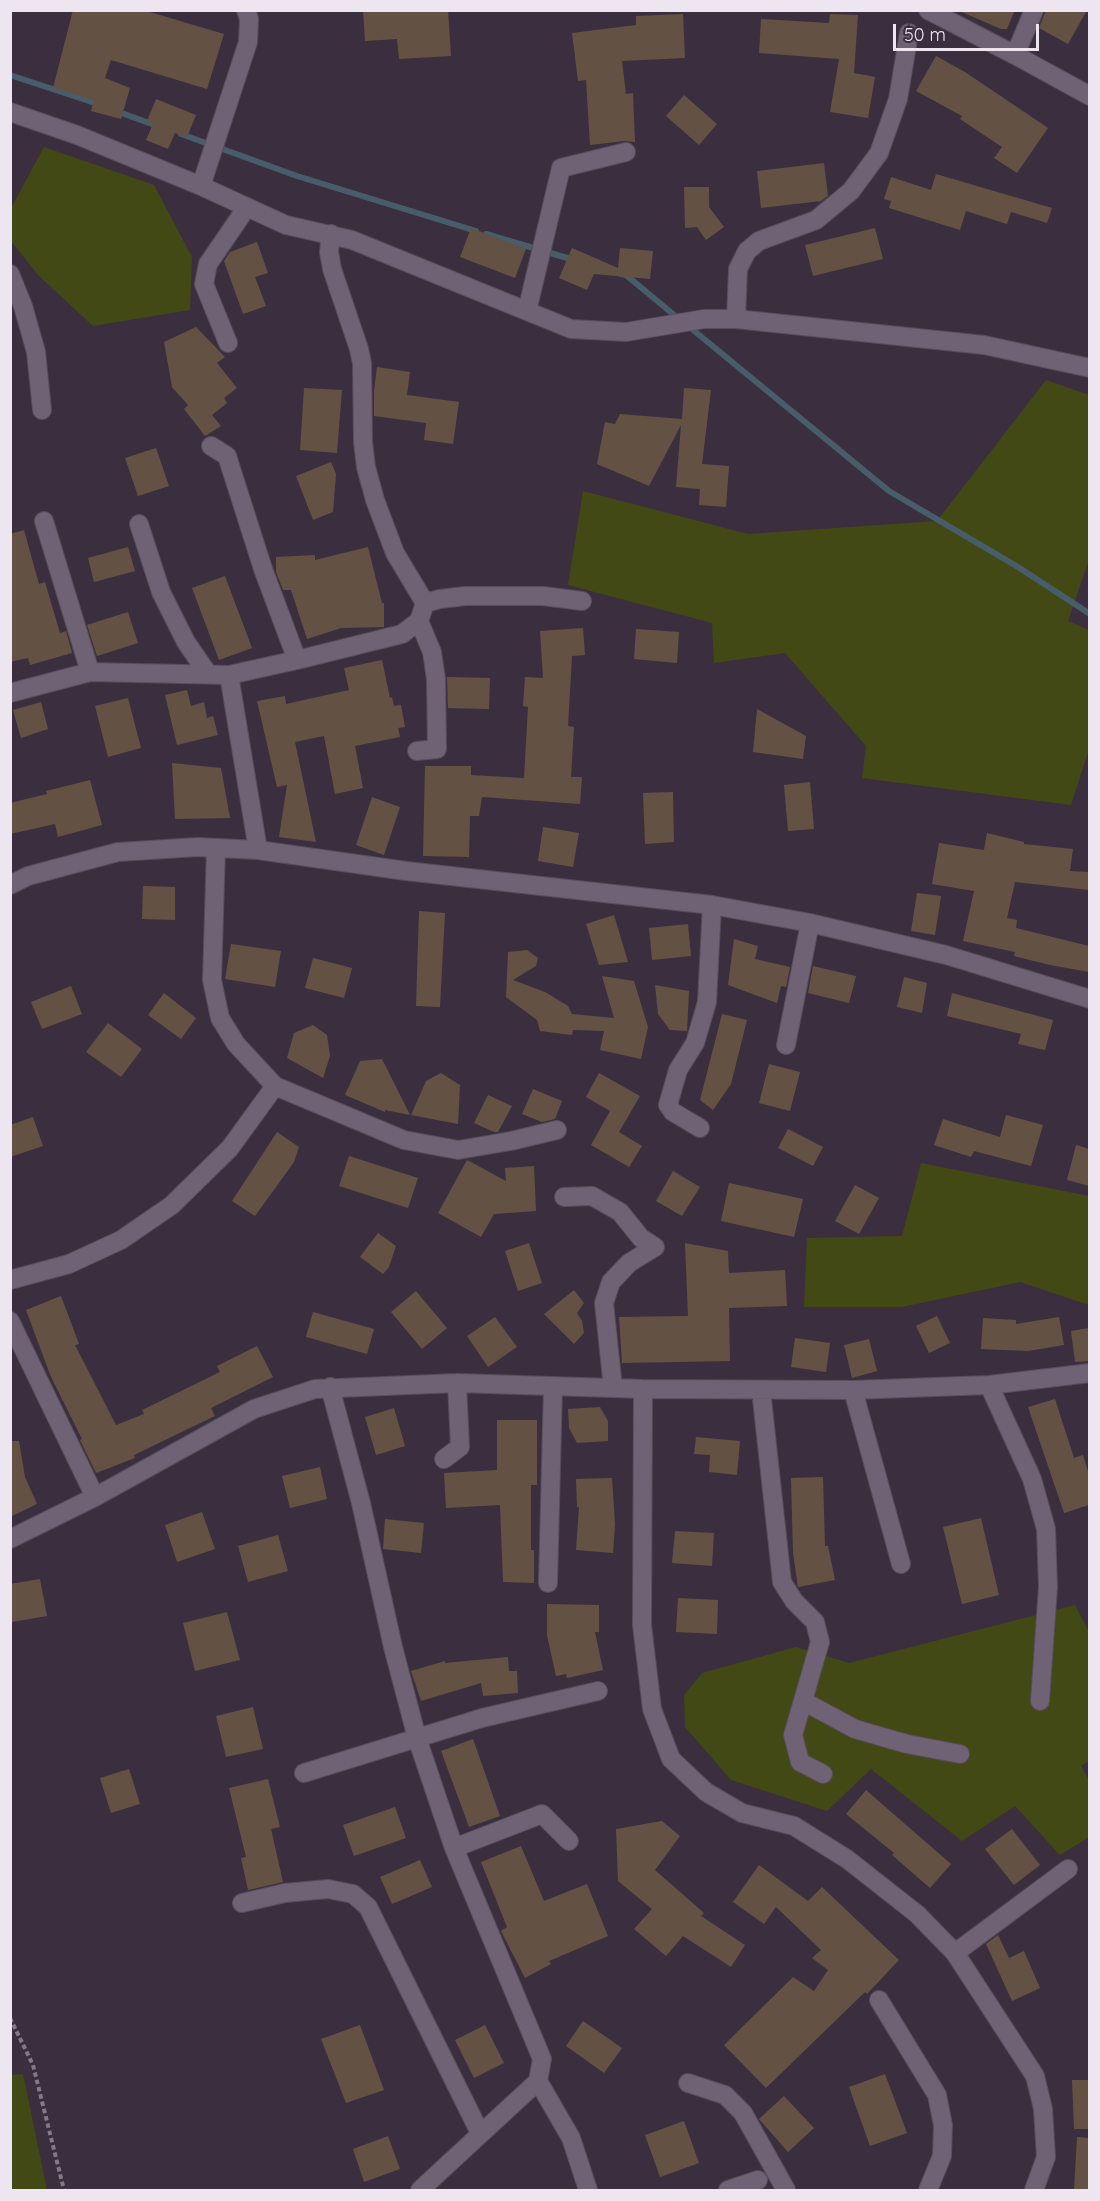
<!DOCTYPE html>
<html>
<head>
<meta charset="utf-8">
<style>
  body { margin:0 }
  #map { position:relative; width:1100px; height:2201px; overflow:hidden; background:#3b2f3f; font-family:Quicksand,sans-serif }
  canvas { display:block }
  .frame { position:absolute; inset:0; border:12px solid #ede6f0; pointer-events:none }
  .scale { position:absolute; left:893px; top:24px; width:146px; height:27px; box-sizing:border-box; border:3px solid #ede6f0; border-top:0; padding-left:8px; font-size:18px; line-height:21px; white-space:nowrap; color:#ede6f0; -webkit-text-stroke:4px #3b2f3f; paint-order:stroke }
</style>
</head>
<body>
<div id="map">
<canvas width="1100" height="2201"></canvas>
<div class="frame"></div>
<div class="scale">50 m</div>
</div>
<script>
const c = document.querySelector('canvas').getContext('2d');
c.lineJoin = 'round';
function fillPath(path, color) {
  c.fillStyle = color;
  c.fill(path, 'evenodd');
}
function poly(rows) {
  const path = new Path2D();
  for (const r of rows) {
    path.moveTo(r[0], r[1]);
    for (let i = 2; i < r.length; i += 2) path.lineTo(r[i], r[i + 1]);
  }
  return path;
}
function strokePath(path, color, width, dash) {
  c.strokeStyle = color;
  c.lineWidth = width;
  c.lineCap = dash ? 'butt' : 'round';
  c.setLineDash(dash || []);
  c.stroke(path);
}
fillPath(poly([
  [44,147,154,185,192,257,190,310,93,326,38,275,11,241,10,210],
  [1046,380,1089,395,1089,560,1068,621,1089,630,1090,746,1071,805,862,778,866,746,785,653,714,663,712,623,568,585,583,491,748,534,937,521],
  [921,1163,1089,1196,1089,1305,1020,1282,902,1307,804,1307,807,1238,902,1236],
  [1075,1605,1089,1632,1089,1761,1081,1766,1089,1780,1089,1837,1060,1855,1015,1806,962,1841,871,1769,827,1811,731,1780,685,1727,684,1695,702,1673,796,1647,849,1663],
  [23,2074,47,2190,11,2190,11,2075]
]), '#434914');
strokePath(poly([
  [10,75,101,105],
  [116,111,160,127],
  [181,134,297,176,476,231],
  [486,234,574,260],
  [621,274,626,275,679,319],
  [687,325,889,491,1018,567,1090,614]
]), '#475d6a', 6);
fillPath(poly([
  [73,10,143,10,224,34,207,89,111,60,105,78,130,88,121,119,91,111,94,100,53,88],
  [363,10,448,10,451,56,399,59,397,39,365,41],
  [957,10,1015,10,1007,29,1001,29],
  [1046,10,1087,10,1068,44,1039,28],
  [683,14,685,58,622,61,626,94,633,93,635,142,624,141,590,145,586,80,578,81,572,33,636,25,636,16],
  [830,14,858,15,854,73,875,77,868,118,830,112,839,59,759,53,761,19,829,23],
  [936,56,965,72,1048,128,1017,173,994,158,1002,147,960,119,962,116,916,91],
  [684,95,717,124,699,145,666,116],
  [156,99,196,115,187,137,175,133,168,149,146,140,153,124,147,121],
  [824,163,828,196,821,201,761,208,757,171],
  [936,174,1052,208,1047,223,1011,212,1007,224,966,211,960,230,889,208,891,201,884,199,891,177,931,190],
  [684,187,709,187,709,207,724,227,706,240,697,227,685,228],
  [471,228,526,249,515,278,460,257],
  [875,228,883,259,813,276,805,245],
  [257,242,268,273,255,277,266,306,243,314,224,261,230,252],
  [572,248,618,268,620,248,653,251,650,279,594,274,587,290,559,278],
  [196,327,225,357,217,363,237,388,224,398,227,403,212,415,221,426,205,436,184,409,188,405,172,387,164,342],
  [377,367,410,372,407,395,459,402,453,444,424,440,426,423,374,416,374,391],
  [304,388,342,390,337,453,300,450],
  [684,388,711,390,702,464,729,466,726,507,699,505,700,489,676,487,681,425,649,486,597,464,605,422,615,424,620,414,682,419],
  [156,448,169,486,138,496,125,458],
  [331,462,336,474,333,512,313,520,296,476],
  [24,530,39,584,45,582,60,633,66,631,72,653,30,665,28,658,10,662,10,534],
  [128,547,135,571,94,582,88,558],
  [368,547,382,603,384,603,384,627,341,628,307,639,291,590,283,590,276,572,276,557,315,555,315,560],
  [225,576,252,648,219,660,192,588],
  [128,612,138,643,97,656,87,625],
  [583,628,585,655,572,656,568,726,574,727,571,777,582,777,580,804,482,797,479,816,470,816,469,857,423,856,425,766,471,766,471,775,524,778,528,707,523,706,525,677,543,678,540,631],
  [636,629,679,632,677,663,634,659],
  [382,660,390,698,392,697,394,706,401,705,405,727,398,728,400,737,355,746,363,788,335,794,324,736,295,742,316,842,279,837,287,785,277,787,257,701,285,696,286,704,349,690,344,668],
  [447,677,490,678,489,709,448,708],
  [187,690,191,706,204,702,207,718,213,716,218,735,177,745,165,695],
  [128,698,141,748,108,757,95,706],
  [41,702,48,729,21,738,13,710],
  [757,709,806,736,803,759,753,752],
  [172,763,221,768,230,818,175,819],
  [90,780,102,825,58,837,55,824,10,834,10,803,47,794,46,791],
  [810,782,814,829,788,831,784,785],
  [673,792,674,842,645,844,643,793],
  [372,797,400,807,384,855,356,845],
  [543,827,579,833,573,867,538,861],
  [987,833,1024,842,1024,844,1073,849,1070,871,1089,872,1089,890,1015,882,1007,918,1017,920,1016,928,1089,946,1089,972,1050,965,1014,956,1015,952,963,941,974,891,932,884,939,843,984,850],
  [143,886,175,887,175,920,142,919],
  [917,893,941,896,935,935,911,931],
  [419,911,445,913,440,1007,416,1006],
  [614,915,628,962,599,965,586,924],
  [688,924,691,956,652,960,649,928],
  [734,939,758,946,755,959,790,967,786,987,781,986,777,1003,728,985],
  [231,944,281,951,275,987,225,979],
  [527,950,538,958,536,966,513,980,545,992,568,1006,572,1014,614,1018,602,976,634,981,648,1027,641,1059,600,1050,604,1031,573,1030,572,1035,540,1031,537,1020,506,997,508,952],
  [313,958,352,968,344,998,305,988],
  [813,966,856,976,849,1003,808,993],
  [904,977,927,983,922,1013,897,1007],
  [655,985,689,991,687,1031,670,1030,658,1014],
  [71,986,82,1014,42,1029,31,1002],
  [164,993,196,1018,181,1039,148,1015],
  [952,993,1053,1020,1045,1050,1018,1044,1021,1034,947,1016],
  [722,1014,747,1020,731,1084,713,1110,700,1100],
  [108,1023,142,1049,121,1077,86,1052],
  [313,1025,327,1035,330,1056,323,1078,287,1058,294,1033],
  [382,1059,410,1115,385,1110,385,1112,345,1095,360,1061],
  [769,1064,800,1072,790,1111,759,1103],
  [441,1073,460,1085,458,1124,411,1115,426,1081],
  [599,1073,640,1096,619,1132,642,1146,629,1167,591,1145,610,1111,586,1097],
  [533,1089,562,1101,555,1119,542,1122,522,1114],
  [488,1095,512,1106,498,1132,494,1132,474,1123],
  [1006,1115,1043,1125,1031,1166,974,1151,971,1157,934,1145,943,1119,1000,1137],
  [33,1117,43,1146,10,1157,10,1125],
  [788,1129,823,1147,813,1166,778,1148],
  [277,1132,299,1147,294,1162,255,1216,232,1201],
  [1076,1145,1089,1149,1089,1186,1067,1180],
  [349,1156,418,1178,408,1208,339,1186],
  [467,1160,506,1181,505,1168,534,1166,536,1211,494,1214,481,1237,438,1213],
  [673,1171,700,1187,682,1216,656,1201],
  [729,1183,803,1199,794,1237,721,1221],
  [855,1185,879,1198,859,1234,835,1221],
  [378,1233,396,1246,389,1267,383,1274,360,1257],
  [529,1243,542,1283,518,1291,505,1251],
  [685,1243,728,1251,729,1273,785,1270,787,1306,729,1308,730,1361,622,1363,619,1317,688,1316],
  [574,1290,584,1303,577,1313,582,1321,584,1333,574,1344,544,1314],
  [416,1291,447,1328,422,1349,391,1312],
  [61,1296,79,1344,75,1345,116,1425,144,1414,142,1410,220,1372,217,1366,257,1346,273,1377,211,1408,215,1416,134,1455,135,1458,96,1473,80,1440,82,1439,51,1377,26,1310],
  [313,1312,374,1329,367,1354,306,1337],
  [937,1316,950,1343,929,1353,916,1326],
  [495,1317,517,1347,488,1367,467,1336],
  [1059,1317,1064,1345,1028,1351,981,1349,983,1318,1016,1320,1016,1324],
  [1089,1328,1089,1361,1075,1362,1071,1331],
  [795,1338,830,1343,826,1372,791,1367],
  [869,1339,877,1371,852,1378,844,1345],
  [1055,1399,1074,1458,1083,1455,1089,1475,1089,1505,1064,1513,1028,1407],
  [600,1407,608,1421,608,1441,577,1443,569,1428,568,1409],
  [394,1408,405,1446,376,1455,365,1417],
  [497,1420,537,1420,537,1485,531,1485,531,1550,534,1550,534,1583,503,1582,500,1505,446,1508,444,1473,497,1470],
  [696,1437,740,1441,737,1475,709,1472,710,1455,694,1454],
  [10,1441,19,1441,25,1477,37,1504,10,1517],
  [320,1467,327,1499,290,1508,282,1476],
  [823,1477,825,1546,828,1546,835,1580,798,1587,793,1553,791,1478],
  [612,1478,615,1524,613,1553,576,1550,579,1507,577,1507,576,1479],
  [202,1512,215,1549,177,1562,165,1525],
  [981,1518,999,1595,962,1604,943,1527],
  [385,1519,424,1523,421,1553,383,1549],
  [675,1531,714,1533,712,1566,672,1563],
  [278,1535,288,1571,248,1582,238,1546],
  [40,1579,47,1616,12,1622,10,1584],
  [678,1598,718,1600,717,1634,676,1632],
  [547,1604,599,1605,599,1632,595,1632,603,1670,567,1678,566,1674,556,1676,547,1635],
  [227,1612,240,1660,195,1671,183,1623],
  [508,1657,509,1671,517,1671,518,1693,483,1696,481,1683,421,1701,411,1671,445,1661,445,1663],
  [253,1707,263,1749,226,1757,216,1716],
  [473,1739,500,1816,469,1827,441,1751],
  [129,1769,140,1804,111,1813,100,1778],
  [268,1779,280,1827,271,1829,283,1882,248,1890,241,1858,246,1857,229,1788],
  [866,1790,951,1864,930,1888,892,1855,894,1853,846,1814],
  [395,1807,406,1838,354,1856,343,1825],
  [662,1821,680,1836,655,1870,704,1913,701,1916,745,1945,731,1967,683,1936,666,1956,634,1929,652,1909,618,1881,616,1829],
  [1012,1829,1040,1865,1014,1885,985,1849],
  [521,1846,544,1901,587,1884,608,1936,549,1961,551,1964,525,1978,501,1931,507,1927,481,1862],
  [420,1860,432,1887,392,1904,380,1877],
  [759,1865,808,1901,822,1887,899,1960,867,1994,865,1992,766,2088,724,2045,793,1977,814,1991,828,1970,812,1958,821,1950,776,1907,764,1924,733,1902],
  [998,1935,1009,1958,1024,1951,1040,1988,1012,2001,986,1944],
  [583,2021,622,2048,604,2073,566,2046],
  [360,2025,384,2090,346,2103,321,2039],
  [485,2025,504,2063,474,2078,455,2040],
  [885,2074,907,2133,870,2146,849,2087],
  [1072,2080,1089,2080,1089,2129,1074,2129],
  [784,2096,814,2128,788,2152,759,2119],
  [684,2121,699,2163,660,2177,645,2135],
  [388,2136,400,2169,364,2182,353,2149],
  [1077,2137,1089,2138,1089,2190,1074,2190]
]), '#635244');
const minor = poly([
  [928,10,1015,55,1090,96],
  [1015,55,1034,10],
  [10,112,77,135,201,186,286,225,352,240,571,329,626,332,704,319,736,319,984,345,1090,368],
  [201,186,248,42,249,19,246,10],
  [331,234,329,252,332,269,359,349,362,363,363,442,366,467,375,500,395,553,425,603],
  [10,274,23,306,36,352,42,410],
  [527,311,561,168,626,152],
  [736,319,738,269,747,251,759,241,816,220,851,191,879,153,898,99,909,33],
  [228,343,204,284,208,264,247,207],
  [211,446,227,456,263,569,297,660],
  [44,521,90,672],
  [139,524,161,592,186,642,208,674],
  [229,675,258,850],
  [10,693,90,672,229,675,297,660,402,634,419,621,425,603,440,599,465,596,543,596,582,601],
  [417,751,437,749,436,679,432,652,419,621],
  [10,885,28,876,118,852,198,847,258,850,406,871,712,905,810,923,946,955,1090,999],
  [786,1045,810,923],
  [275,1086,404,1140,458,1150,511,1141,557,1130],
  [700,1128,673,1112,668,1105,678,1070,695,1043,707,1002,712,905],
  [564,1197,592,1196,620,1212,641,1238,655,1247,629,1263,611,1282,604,1303,613,1388],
  [10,1280,69,1264,121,1240,172,1205,230,1148,275,1086,236,1044,220,1018,212,980,216,848],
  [10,1321,95,1497],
  [989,1385,1032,1479,1046,1529,1048,1587,1040,1701],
  [330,1387,361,1503,393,1647,417,1738,454,1848,542,2059,538,2081,420,2190],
  [643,1389,642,1625,652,1709,671,1759,706,1792,742,1813,794,1826,847,1859,917,1914,955,1953,1035,2076,1043,2109,1046,2157,1034,2190],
  [761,1390,782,1582,794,1601,815,1622,820,1642,793,1735,800,1762,823,1774],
  [853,1390,901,1564],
  [444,1459,460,1447,457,1383],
  [10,1539,95,1497,254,1409,315,1389,457,1383,643,1389,853,1390,989,1385,1090,1373],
  [548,1583,553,1387],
  [803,1701,855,1729,907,1744,960,1754],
  [304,1773,482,1718,598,1691],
  [454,1848,542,1814,569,1841],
  [242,1903,285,1893,328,1889,353,1894,368,1907,480,2133],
  [955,1953,1068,1869],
  [879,2000,937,2095,943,2125,942,2156,928,2190],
  [538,2081,571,2138,588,2190],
  [688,2083,725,2095,743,2113,786,2190],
  [728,2190,758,2180]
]);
strokePath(minor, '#574d5b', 20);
strokePath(poly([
  [10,2018,33,2065,64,2190]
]), '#847a87', 4, [4.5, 3]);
strokePath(minor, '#6f6274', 18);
</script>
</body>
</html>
